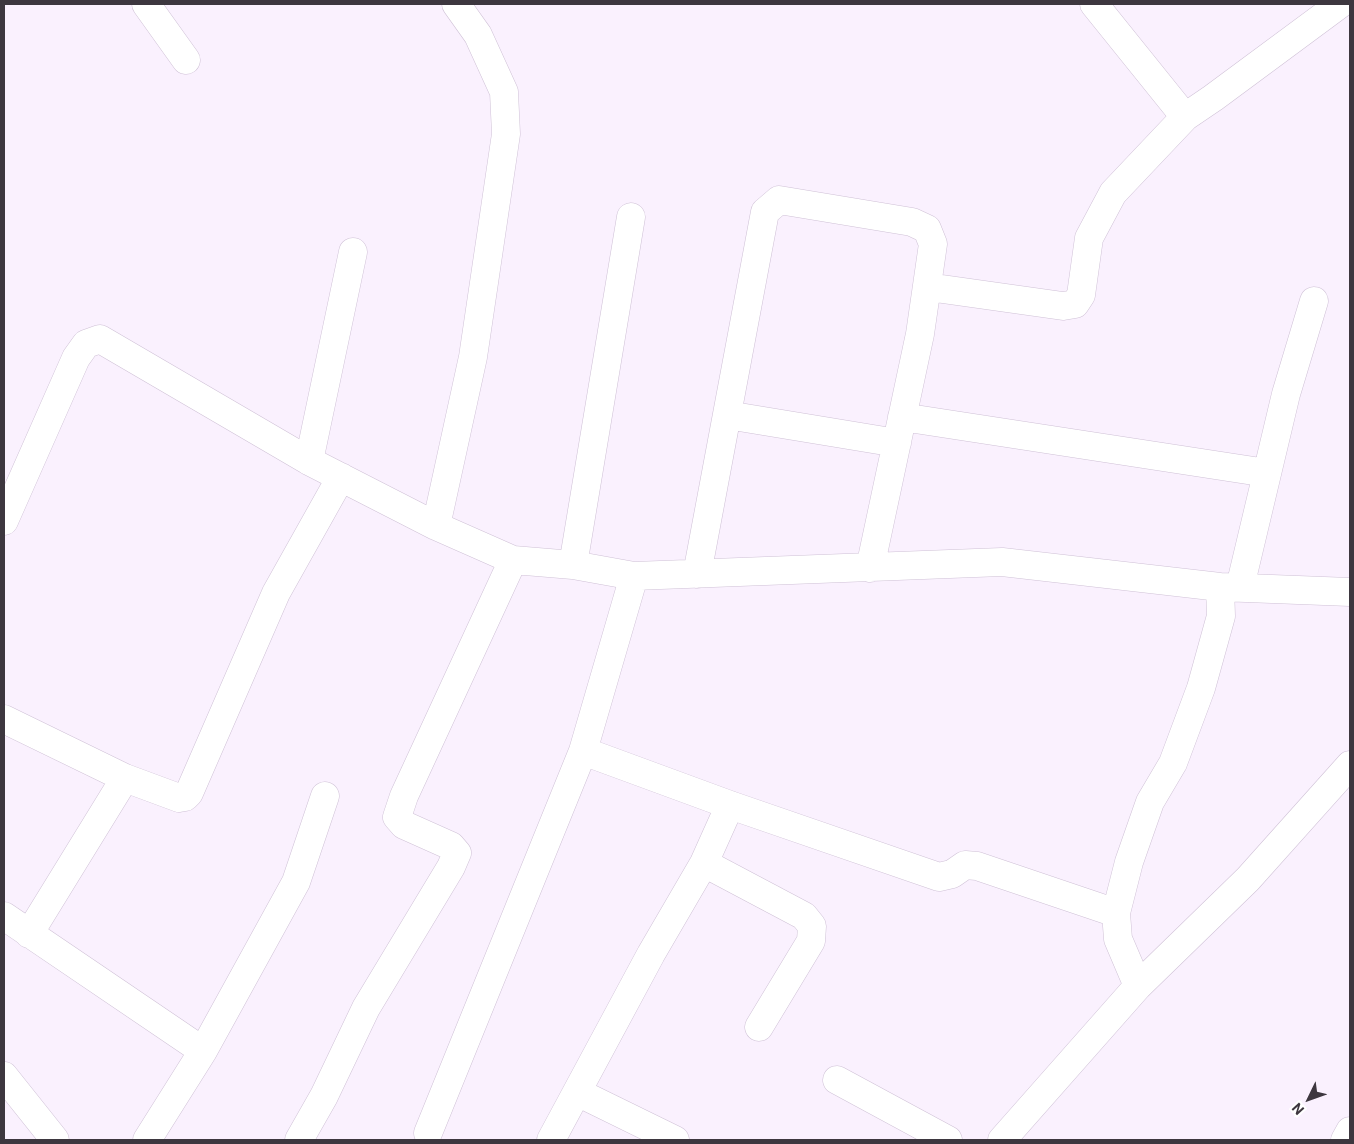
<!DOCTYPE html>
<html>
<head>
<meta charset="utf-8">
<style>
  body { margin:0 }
  #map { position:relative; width:1354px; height:1144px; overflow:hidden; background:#faf1fe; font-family:Roboto,sans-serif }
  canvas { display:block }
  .frame { position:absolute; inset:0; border:5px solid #3d373f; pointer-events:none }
  .north { position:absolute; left:1284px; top:1074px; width:50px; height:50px; -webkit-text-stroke:4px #fff; paint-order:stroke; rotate:228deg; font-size:14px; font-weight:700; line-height:20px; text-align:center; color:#3d373f }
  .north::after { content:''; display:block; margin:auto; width:18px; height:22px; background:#3d373f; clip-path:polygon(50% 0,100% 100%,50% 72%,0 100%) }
</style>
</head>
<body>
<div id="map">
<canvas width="1354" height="1144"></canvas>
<div class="frame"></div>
<div class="north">N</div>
</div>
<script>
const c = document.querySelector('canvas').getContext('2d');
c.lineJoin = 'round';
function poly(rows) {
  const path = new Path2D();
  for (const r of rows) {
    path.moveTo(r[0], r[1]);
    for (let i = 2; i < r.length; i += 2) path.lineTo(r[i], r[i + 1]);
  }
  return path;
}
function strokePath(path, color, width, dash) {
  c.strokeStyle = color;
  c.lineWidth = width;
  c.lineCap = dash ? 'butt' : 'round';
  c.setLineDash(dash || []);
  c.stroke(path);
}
const street = poly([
  [146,4,186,60],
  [1094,4,1185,117,1213,98,1340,4],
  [928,287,1063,306,1075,304,1081,295,1089,238,1113,193,1185,117],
  [727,415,897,443],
  [902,417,1267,473],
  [309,461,353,252],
  [4,521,76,358,86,344,100,339,309,461,436,526,513,560,573,565,634,576,1002,562,1220,587,1350,592],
  [436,526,473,357,506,134,504,92,478,35,456,4],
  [573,565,631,217],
  [697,574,765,212,779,200,912,222,927,229,933,244,920,334,870,568],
  [1240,587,1286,394,1314,301],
  [4,719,125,778,29,934],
  [583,751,730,805,939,877,952,874,965,865,977,866,1116,913],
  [125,778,179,798,185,797,189,793,276,593,341,477],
  [704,863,804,916,812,926,811,941,759,1027],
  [4,916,203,1051],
  [1138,986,1118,939,1116,913,1129,862,1150,802,1173,763,1201,688,1221,616,1220,587],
  [4,1076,55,1140],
  [837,1080,948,1140],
  [577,1092,675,1140],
  [428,1133,583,751,634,576],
  [147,1140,203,1051,296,882,325,796],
  [299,1140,324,1096,366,1008,451,867,457,853,451,846,404,825,397,817,404,796,513,560],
  [551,1140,651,954,704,863,730,805],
  [1002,1140,1138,986,1248,879,1350,765],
  [1345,1140,1350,1131]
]);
strokePath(street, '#cfc1d6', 29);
strokePath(street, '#fff', 28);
</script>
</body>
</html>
